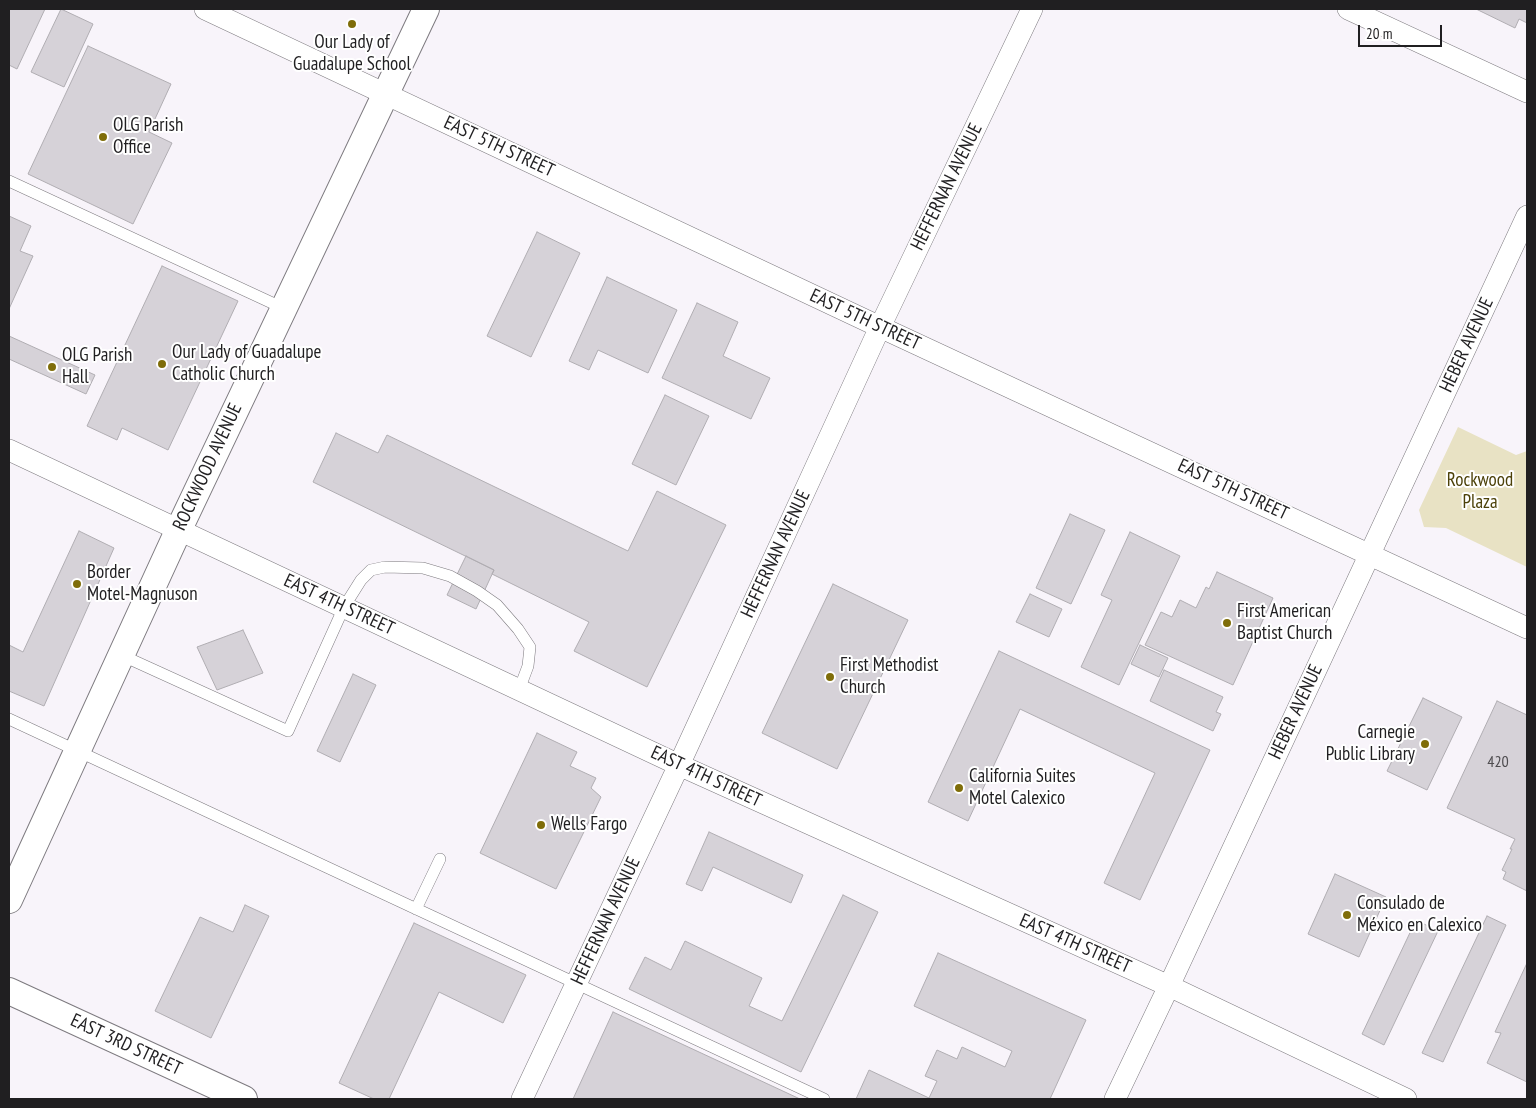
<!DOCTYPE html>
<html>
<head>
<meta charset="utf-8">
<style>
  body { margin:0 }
  #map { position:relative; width:1536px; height:1108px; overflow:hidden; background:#f8f4fa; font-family:"PT Sans Narrow",sans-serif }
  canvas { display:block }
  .frame { position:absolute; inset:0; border:10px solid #201f21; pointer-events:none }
  .scale { position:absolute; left:1358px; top:25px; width:84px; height:22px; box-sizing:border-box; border:2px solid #201f21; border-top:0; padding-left:6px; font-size:15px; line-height:18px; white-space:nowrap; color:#201f21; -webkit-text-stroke:4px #fff; paint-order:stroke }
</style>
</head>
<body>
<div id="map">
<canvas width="1536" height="1108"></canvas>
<div class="frame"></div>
<div class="scale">20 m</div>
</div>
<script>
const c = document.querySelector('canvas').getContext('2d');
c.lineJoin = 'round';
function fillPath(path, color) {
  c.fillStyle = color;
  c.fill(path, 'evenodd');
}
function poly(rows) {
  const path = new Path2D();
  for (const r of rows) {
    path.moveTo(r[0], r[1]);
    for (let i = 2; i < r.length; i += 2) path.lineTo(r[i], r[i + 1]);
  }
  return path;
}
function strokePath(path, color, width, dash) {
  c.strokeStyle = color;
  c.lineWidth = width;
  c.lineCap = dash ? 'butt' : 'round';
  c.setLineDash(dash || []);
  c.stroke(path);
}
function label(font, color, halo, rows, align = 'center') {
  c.font = font + ' "PT Sans Narrow",sans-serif';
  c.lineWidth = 4;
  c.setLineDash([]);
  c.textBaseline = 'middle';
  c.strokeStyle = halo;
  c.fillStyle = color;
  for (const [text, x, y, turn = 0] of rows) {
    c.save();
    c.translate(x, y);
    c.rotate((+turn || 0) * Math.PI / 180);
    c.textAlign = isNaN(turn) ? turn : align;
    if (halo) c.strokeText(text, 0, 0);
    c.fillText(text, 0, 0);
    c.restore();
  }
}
fillPath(poly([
  [1458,427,1516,455,1527,451,1527,567,1446,528,1424,527,1419,510]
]), '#e8e2c4');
const building = poly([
  [9,9,45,9,17,69,9,65,9,9],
  [61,9,93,24,64,87,31,72,61,9],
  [1476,9,1527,9,1527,23,1519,19,1515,28,1476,9],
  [88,46,171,84,149,132,172,143,133,224,28,174,88,46],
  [9,216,31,226,20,251,33,256,9,309,9,216],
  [537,232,580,253,531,357,487,336,537,232],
  [162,266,238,301,168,450,122,428,117,440,87,426,162,266],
  [607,277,677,310,648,373,598,350,589,370,569,361,607,277],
  [697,303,738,322,723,356,770,378,751,419,662,378,697,303],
  [9,336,95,375,86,394,9,359,9,336],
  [665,395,709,416,676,485,632,464,665,395],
  [336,433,378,453,387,435,628,551,657,491,726,525,647,687,574,651,589,622,492,574,494,570,313,482,336,433],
  [1070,514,1105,530,1071,604,1036,588,1070,514],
  [79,531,114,548,44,706,9,691,9,645,23,652,79,531],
  [1130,532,1180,556,1119,685,1081,667,1112,600,1101,595,1130,532],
  [466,556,494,570,476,609,447,595,466,556],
  [1217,572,1273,598,1233,685,1145,645,1161,612,1172,617,1180,600,1196,608,1206,587,1209,589,1217,572],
  [833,584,908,620,837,769,762,733,833,584],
  [1030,594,1062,609,1049,637,1016,622,1030,594],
  [243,630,263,673,217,690,197,647,243,630],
  [1140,645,1168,658,1159,677,1131,664,1140,645],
  [999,651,1210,750,1140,900,1104,883,1155,773,1020,709,968,821,928,802,999,651],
  [1164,670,1223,697,1216,712,1221,714,1213,731,1150,701,1164,670],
  [353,674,376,685,340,762,317,751,353,674],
  [1423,698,1462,717,1427,790,1387,771,1423,698],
  [1497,701,1527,715,1527,891,1503,879,1506,872,1502,870,1512,849,1510,849,1515,839,1447,808,1497,701],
  [537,733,577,752,570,766,596,778,591,788,601,797,556,889,480,853,537,733],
  [709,832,803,875,791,903,713,867,702,891,686,884,709,832],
  [1335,874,1386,897,1359,957,1308,934,1335,874],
  [843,895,878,912,801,1072,629,989,645,957,671,970,685,941,762,978,749,1006,782,1021,843,895],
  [245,905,269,916,211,1038,155,1011,200,917,233,932,245,905],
  [1487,916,1506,925,1443,1062,1422,1053,1487,916],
  [1416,920,1438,931,1384,1045,1362,1034,1416,920],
  [414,923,526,975,503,1023,439,992,389,1099,374,1099,339,1083,414,923],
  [938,953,1086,1020,1050,1099,856,1099,869,1070,929,1098,937,1081,925,1076,937,1050,957,1059,962,1047,1005,1067,1012,1051,914,1006,938,953],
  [1527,963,1527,1082,1487,1063,1501,1033,1495,1032,1527,963],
  [613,1012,800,1099,573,1099,613,1012]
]);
fillPath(building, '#d6d2d8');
strokePath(building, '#b0adb2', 1);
const service = poly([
  [9,181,283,308],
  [121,655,288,731,344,607,361,580,371,570,385,567,423,568,450,576,477,591,497,605,518,629,530,647,528,666,519,690],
  [9,719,824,1099],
  [416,909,440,859]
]);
const minor = poly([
  [205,9,880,327,1527,628],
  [1348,9,1527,92],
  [9,450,679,765,1169,986,1406,1099],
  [522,1099,679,765,880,327,1032,9],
  [1115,1099,1169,986,1527,216]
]);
const tertiary = poly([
  [9,900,179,529,426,9],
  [9,991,244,1099]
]);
strokePath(service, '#7d7a7f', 12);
strokePath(minor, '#7d7a7f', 22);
strokePath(tertiary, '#7d7a7f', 28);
strokePath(service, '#fff', 11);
strokePath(minor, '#fff', 21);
strokePath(tertiary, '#fff', 26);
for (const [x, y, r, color] of [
  [352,24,5,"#7f6d09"],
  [103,137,5,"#7f6d09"],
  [162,364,5,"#7f6d09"],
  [52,367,5,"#7f6d09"],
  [77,584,5,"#7f6d09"],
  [1227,623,5,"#7f6d09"],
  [830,677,5,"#7f6d09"],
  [1425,744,5,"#7f6d09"],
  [959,788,5,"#7f6d09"],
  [541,825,5,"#7f6d09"],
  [1347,915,5,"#7f6d09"]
]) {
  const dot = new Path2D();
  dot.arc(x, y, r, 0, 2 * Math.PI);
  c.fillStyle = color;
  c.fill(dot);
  strokePath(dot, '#fff', 2);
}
label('16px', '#4e4c4f', null, [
  ["420",1498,762]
]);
label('19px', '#201f21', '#fff', [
  ["Our Lady of",352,43,"center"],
  ["Guadalupe School",352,65,"center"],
  ["OLG Parish",113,126],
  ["Office",113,148],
  ["Our Lady of Guadalupe",172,353],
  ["Catholic Church",172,375],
  ["OLG Parish",62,356],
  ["Hall",62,378],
  ["Border",87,573],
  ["Motel-Magnuson",87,595],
  ["First American",1237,612],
  ["Baptist Church",1237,634],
  ["First Methodist",840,666],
  ["Church",840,688],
  ["Carnegie",1415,733,"right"],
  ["Public Library",1415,755,"right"],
  ["California Suites",969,777],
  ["Motel Calexico",969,799],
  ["Wells Fargo",551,825],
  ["Consulado de",1357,904],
  ["México en Calexico",1357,926]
], 'left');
label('19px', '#201f21', '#fff', [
  ["EAST 5TH STREET",499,147,25],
  ["HEFFERNAN AVENUE",947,187,-64],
  ["EAST 5TH STREET",865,320,25],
  ["HEBER AVENUE",1467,345,-65],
  ["ROCKWOOD AVENUE",208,467,-65],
  ["EAST 5TH STREET",1233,490,25],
  ["HEFFERNAN AVENUE",776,554,-65],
  ["EAST 4TH STREET",339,605,25],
  ["HEBER AVENUE",1296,712,-65],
  ["EAST 4TH STREET",706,777,25],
  ["HEFFERNAN AVENUE",606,921,-65],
  ["EAST 4TH STREET",1075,944,24],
  ["EAST 3RD STREET",126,1045,25]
]);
label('19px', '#4c4109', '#fff', [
  ["Rockwood",1480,481],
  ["Plaza",1480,503]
]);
</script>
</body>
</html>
